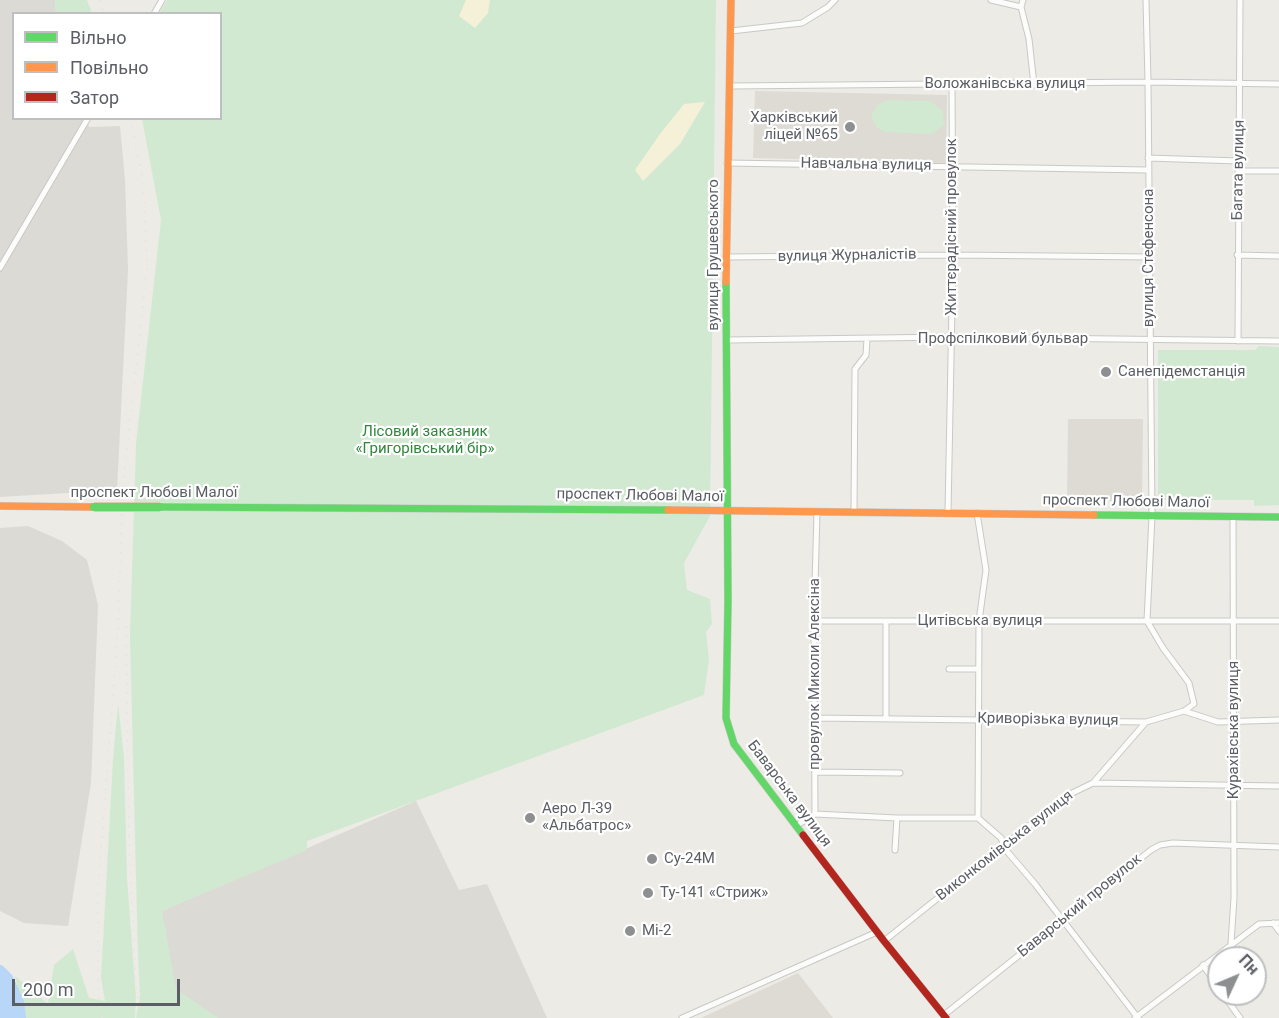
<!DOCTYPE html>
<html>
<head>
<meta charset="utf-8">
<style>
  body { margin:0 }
  #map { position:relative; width:1279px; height:1018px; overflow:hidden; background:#ecebe5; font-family:Roboto,sans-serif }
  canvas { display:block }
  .legend { position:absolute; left:12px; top:12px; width:210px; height:108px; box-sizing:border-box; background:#fff; border:2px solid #bdbfc1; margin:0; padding:8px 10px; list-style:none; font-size:18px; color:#5b5e64 }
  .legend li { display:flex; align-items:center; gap:12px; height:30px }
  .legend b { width:30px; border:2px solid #bdbfc1 }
  .north { position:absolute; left:1207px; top:946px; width:60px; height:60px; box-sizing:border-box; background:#fff; border:2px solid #bdbfc1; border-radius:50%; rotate:46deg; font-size:16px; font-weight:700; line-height:24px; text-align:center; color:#5b5e64 }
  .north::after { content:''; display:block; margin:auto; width:21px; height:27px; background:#8e8f91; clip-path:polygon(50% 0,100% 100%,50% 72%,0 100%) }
  .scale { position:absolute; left:12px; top:979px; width:168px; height:27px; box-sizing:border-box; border:3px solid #5b5e64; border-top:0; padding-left:8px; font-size:18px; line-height:21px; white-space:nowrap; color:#5b5e64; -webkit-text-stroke:4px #fff; paint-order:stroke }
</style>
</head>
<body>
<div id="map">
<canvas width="1279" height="1018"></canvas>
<ul class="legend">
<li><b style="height:8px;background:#63d668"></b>Вільно</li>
<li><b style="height:8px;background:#ff974d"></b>Повільно</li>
<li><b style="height:8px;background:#b3261e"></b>Затор</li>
</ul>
<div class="north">Пн</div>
<div class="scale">200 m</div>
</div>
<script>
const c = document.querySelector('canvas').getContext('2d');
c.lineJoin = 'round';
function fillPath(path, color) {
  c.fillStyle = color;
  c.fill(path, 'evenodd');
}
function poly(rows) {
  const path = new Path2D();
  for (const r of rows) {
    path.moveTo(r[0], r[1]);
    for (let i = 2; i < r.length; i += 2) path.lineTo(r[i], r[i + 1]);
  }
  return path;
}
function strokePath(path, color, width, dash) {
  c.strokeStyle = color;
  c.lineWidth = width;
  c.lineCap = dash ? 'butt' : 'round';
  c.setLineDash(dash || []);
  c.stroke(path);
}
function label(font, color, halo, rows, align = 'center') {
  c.font = font + ' Roboto,sans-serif';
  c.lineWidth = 4.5;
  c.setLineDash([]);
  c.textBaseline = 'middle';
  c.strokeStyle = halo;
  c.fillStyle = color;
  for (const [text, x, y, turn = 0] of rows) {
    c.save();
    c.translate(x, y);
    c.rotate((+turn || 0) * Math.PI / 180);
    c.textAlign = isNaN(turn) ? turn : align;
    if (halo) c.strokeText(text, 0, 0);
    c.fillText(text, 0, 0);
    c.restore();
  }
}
fillPath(poly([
  [0,0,55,0,56,13,14,14,14,118,87,119,89,127,120,126,125,180,128,270,117,490,0,497],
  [28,526,62,541,87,560,98,605,91,783,68,926,24,923,0,911,0,528],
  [416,801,459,890,487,884,547,1018,171,1018,162,911]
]), '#dbdad5');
fillPath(poly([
  [755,91,947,95,946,163,753,158],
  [1068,419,1143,419,1142,501,1067,501],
  [798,973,833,1018,701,1018]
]), '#dddbd3');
fillPath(poly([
  [55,0,87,0,92,13,56,13],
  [167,0,716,0,710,516,684,563,687,590,710,599,712,624,706,632,709,660,704,695,307,841,307,850,162,911,176,989,218,1018,136,1018,140,996,138,957,130,636,136,444,161,220,142,119,220,118,220,14,159,13],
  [887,100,930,101,943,111,944,125,934,133,928,134,885,132,877,128,871,117,876,106],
  [1259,346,1279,347,1279,505,1254,506,1254,500,1158,500,1158,350,1255,350],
  [118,704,124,757,127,879,136,998,135,1018,24,1018,15,976,48,1004,54,965,73,949,89,998,105,1001,101,978,102,960,113,760]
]), '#d2e9d1');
fillPath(poly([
  [466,0,490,0,488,13,475,28,459,16],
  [705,102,680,144,643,181,635,170,660,134,684,104]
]), '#f5f1d9');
fillPath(poly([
  [0,973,15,994,19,1004,21,1018,0,1018]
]), '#b8d6f7');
strokePath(poly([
  [0,970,8,978,19,1002,21,1018]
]), '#b8d6f7', 10);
const street = poly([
  [991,0,1021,7],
  [1023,0,1021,7,1029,39,1034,85],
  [1146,0,1148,82,1152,516,1147,621,1163,648,1189,683,1194,704,1184,711],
  [154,14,162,0],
  [731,31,802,23,828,7,835,0],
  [731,86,1148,82,1279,84],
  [1148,158,1238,161],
  [727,163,1148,170],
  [1238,171,1279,171],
  [1237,255,1279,256],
  [726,257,953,255,1149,257],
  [0,268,88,118],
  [727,340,951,337,1279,341],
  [1238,341,1240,0],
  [854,512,855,369,866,355,867,339],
  [948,512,953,255,952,85],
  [977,513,986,570,979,621,978,818],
  [814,621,1279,621],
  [886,621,886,718],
  [949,669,978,669],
  [815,718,1146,722,1184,711,1218,722,1279,720],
  [815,772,900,773],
  [1093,783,1279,786],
  [815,814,897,818,978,818,1001,838,1005,849,1035,884,1138,1018],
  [796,826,815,814,814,621,817,512],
  [895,850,897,818],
  [1273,923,1279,931],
  [884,941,1066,796,1093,783,1146,722],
  [1231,943,1234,898,1233,517],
  [1203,965,1219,988],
  [1223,994,1240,1018],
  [944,1015,1151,850,1160,845,1173,843,1279,847],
  [682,1018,877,932],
  [1135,1018,1259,924,1279,923]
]);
const fast = poly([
  [726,282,728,601,726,718,734,744,803,835],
  [160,507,668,510],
  [1094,515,1279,517]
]);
const slow = poly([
  [726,282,731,0],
  [0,506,94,507],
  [668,510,1094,515]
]);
const jam = poly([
  [803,835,884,941,946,1018]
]);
strokePath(street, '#c8c9c7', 7);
strokePath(fast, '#c9cac9', 8);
strokePath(slow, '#c9cac9', 8);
strokePath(jam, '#c9cac9', 8);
strokePath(street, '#fcfcfb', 5);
strokePath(fast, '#63d668', 7);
strokePath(slow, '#ff974d', 7);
strokePath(jam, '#b3261e', 7);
strokePath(poly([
  [100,0,104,14],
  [126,626,129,849,136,986,142,1018],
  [102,1018,98,988,98,890,118,631,123,486,147,267,145,212,142,176,130,118]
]), '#e4e3e2', 1.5, [1.5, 8]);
const fastBridge = poly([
  [94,507,160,507]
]);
strokePath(fastBridge, '#d5cfb1', 10, []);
strokePath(fastBridge, '#63d668', 8);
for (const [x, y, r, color] of [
  [850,127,6,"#8e8f91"],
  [1106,372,6,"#8e8f91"],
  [530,818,6,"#8e8f91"],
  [652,859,6,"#8e8f91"],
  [648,893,6,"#8e8f91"],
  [630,931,6,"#8e8f91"]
]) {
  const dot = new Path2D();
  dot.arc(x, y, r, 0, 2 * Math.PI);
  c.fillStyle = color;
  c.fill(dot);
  strokePath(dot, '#fff', 2);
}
label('15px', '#5b5e64', '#fff', [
  ["Воложанівська вулиця",1005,84],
  ["Навчальна вулиця",866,165,1],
  ["Багата вулиця",1239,170,-89],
  ["Життєрадісний провулок",952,227,-90],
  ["вулиця Грушевського",714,255,-90],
  ["вулиця Журналістів",847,256,-1],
  ["вулиця Стефенсона",1149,258,-90],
  ["Профспілковий бульвар",1003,339],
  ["проспект Любові Малої",154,493],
  ["проспект Любові Малої",640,496,1],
  ["проспект Любові Малої",1126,502,1],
  ["Цитівська вулиця",980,621],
  ["провулок Миколи Алексіна",815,674,-90],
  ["Криворізька вулиця",1048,720,1],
  ["Курахівська вулиця",1234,730,-90],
  ["Баварська вулиця",789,794,53],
  ["Виконкомівська вулиця",1005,846,-38],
  ["Баварський провулок",1080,906,-39]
]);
label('15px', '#5b5e64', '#fff', [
  ["Харківський",838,118,"right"],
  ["ліцей №65",838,135,"right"],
  ["Санепідемстанція",1118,372],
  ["Аеро Л-39",542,809],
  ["«Альбатрос»",542,826],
  ["Су-24М",664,859],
  ["Ту-141 «Стриж»",660,893],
  ["Мі-2",642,931]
], 'left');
label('15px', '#2f873c', '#fff', [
  ["Лісовий заказник",425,432],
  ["«Григорівський бір»",425,449]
]);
</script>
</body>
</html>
